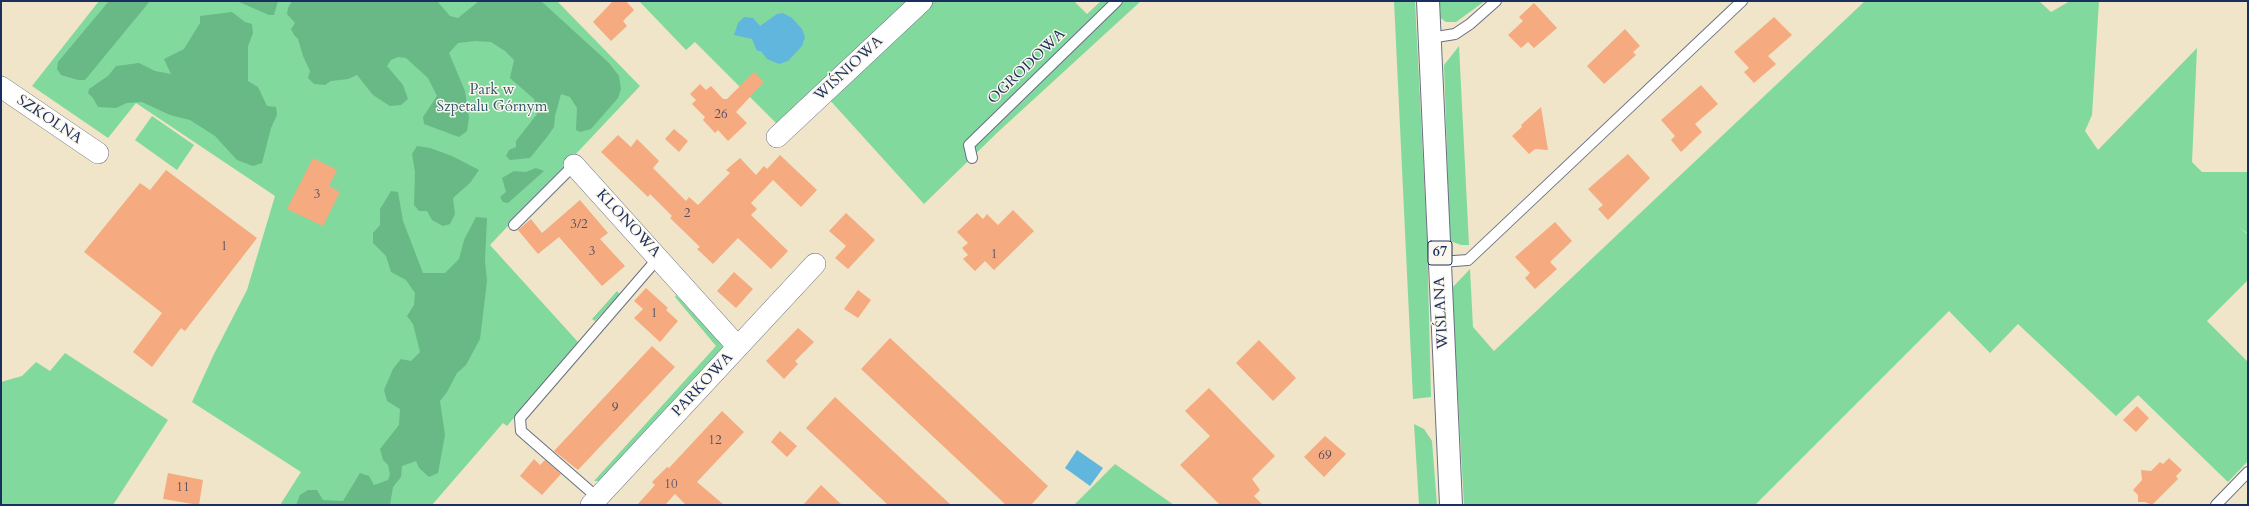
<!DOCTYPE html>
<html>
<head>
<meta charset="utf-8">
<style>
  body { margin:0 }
  #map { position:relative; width:2249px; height:506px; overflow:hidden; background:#f0e5c8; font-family:Cardo,serif }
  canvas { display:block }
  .frame { position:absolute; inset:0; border:2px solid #1b2f5e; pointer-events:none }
</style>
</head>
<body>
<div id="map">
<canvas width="2249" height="506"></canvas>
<div class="frame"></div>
</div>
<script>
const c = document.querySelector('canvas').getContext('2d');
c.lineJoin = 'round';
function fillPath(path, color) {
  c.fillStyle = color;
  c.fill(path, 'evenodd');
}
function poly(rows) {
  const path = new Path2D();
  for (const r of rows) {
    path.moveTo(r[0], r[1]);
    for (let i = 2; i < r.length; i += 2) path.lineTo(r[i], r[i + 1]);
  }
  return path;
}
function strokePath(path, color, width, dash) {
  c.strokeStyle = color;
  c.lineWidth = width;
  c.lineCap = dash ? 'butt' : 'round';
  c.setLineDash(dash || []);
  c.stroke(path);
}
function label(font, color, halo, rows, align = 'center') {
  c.font = font + ' Cardo,serif';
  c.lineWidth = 3;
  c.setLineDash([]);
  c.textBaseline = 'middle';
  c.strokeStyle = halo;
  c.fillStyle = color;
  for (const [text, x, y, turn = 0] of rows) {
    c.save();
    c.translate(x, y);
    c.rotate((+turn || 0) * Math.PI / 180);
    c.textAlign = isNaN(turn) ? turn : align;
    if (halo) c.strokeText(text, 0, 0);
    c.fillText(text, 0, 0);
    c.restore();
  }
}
fillPath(poly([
  [99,1,557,1,640,86,490,245,578,342,507,426,503,423,432,505,280,505,301,472,192,402,214,354,247,290,275,196,136,103,108,138,32,86],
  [639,1,738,2,907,1,777,124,695,42,686,50],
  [933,1,1074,1,1087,14,1101,1,1141,1,998,132,924,204,828,98],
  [1394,1,1415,1,1427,236,1431,397,1413,399],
  [1438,1,1485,1,1456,22,1446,22,1439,17],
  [1865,1,2039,1,2051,12,2070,1,2099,1,2092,115,2085,131,2098,150,2197,48,2192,162,2202,172,2248,172,2248,234,2238,226,2248,235,2248,280,2207,321,2248,362,2248,461,2228,482,2138,395,2116,416,2018,324,1990,353,1949,311,1755,505,1464,505,1452,288,1470,269,1473,327,1494,351],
  [1459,46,1469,245,1461,245,1450,241,1444,65],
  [152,116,194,145,177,170,135,140],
  [617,291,620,294,595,321,592,319],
  [676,295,723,345,722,351,600,481,594,481,716,346,675,297],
  [65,353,168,420,113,505,1,505,1,382,22,376,36,362,50,371],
  [1414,424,1424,429,1432,441,1437,505,1419,505],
  [1115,464,1174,505,1074,505]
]), '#81d99e');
fillPath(poly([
  [109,1,150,1,85,80,78,80,61,75,57,69,58,62],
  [237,1,278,1,274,15,269,15],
  [292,1,437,1,450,16,458,18,479,1,541,1,609,63,619,76,621,89,618,98,591,129,580,132,576,130,577,108,570,97,561,94,555,116,554,127,547,137,530,158,510,160,506,156,509,150,516,147,516,141,537,114,534,99,510,78,514,60,505,51,491,42,475,41,458,43,449,53,465,91,469,118,467,131,459,137,424,124,423,117,437,96,428,78,406,58,398,57,391,60,387,66,403,85,408,99,401,105,390,106,373,95,357,75,348,79,331,81,325,85,314,84,308,78,310,71,303,56,298,39,294,35,291,29,295,23,287,14,288,8],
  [232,12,245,22,252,24,253,33,248,46,248,81,258,87,267,106,276,107,277,115,271,128,262,163,253,166,237,160,215,136,190,120,170,115,142,102,127,103,116,108,98,107,93,98,88,93,89,89,108,76,116,66,139,63,155,71,171,74,164,59,184,49,200,23,200,16],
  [417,146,430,148,452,156,479,170,470,183,453,198,455,214,450,224,443,226,432,220,427,211,419,211,414,205,415,172,412,154],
  [536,168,544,171,508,203,503,202,500,197,506,192,502,178,514,171,526,172],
  [391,191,398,192,403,221,423,273,445,273,459,259,464,240,476,217,487,218,485,261,487,281,480,339,466,365,457,373,447,392,440,401,445,435,438,473,429,477,419,468,416,461,402,466,401,477,393,487,390,505,296,505,300,495,308,490,317,490,323,500,343,501,360,473,369,476,374,485,388,480,390,474,388,465,383,460,380,449,399,425,400,409,387,401,384,390,393,369,401,359,411,361,420,352,413,324,407,316,414,305,415,293,406,280,391,272,386,256,373,243,373,233,380,225,380,209]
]), '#68b985');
fillPath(poly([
  [783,13,792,18,802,29,805,37,802,46,788,61,779,64,767,59,761,51,758,51,756,49,752,39,734,35,738,23,744,17,753,18,760,26,777,14],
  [1077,450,1103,468,1090,486,1065,468]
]), '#61b6dd');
fillPath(poly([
  [613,1,626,1,634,10,623,21,627,26,611,41,593,22],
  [1534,3,1557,28,1534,48,1528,42,1521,48,1508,35,1523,21,1519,17],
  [1774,17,1792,35,1768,56,1776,64,1754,83,1744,72,1749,68,1734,52],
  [1625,29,1640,46,1633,52,1636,55,1604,84,1587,66],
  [754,72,764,82,736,112,747,123,728,141,718,130,715,133,703,120,705,117,692,104,696,100,690,94,700,84,706,90,711,86,723,99,727,99],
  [1701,85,1718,104,1695,124,1702,132,1681,152,1671,140,1675,136,1661,120],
  [1541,107,1548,150,1535,149,1529,154,1512,136,1522,127,1521,125],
  [674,129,688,141,679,152,665,139],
  [618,135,631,147,637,139,659,161,653,168,686,201,689,197,698,205,730,173,726,170,740,158,756,175,764,166,767,169,780,155,817,190,801,207,773,180,751,203,757,209,751,215,788,251,771,269,738,238,713,264,697,249,700,247,670,218,672,216,650,194,648,197,601,152],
  [1628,154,1650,178,1608,220,1598,209,1603,205,1588,189],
  [313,158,337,170,329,186,340,192,323,226,287,209],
  [166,170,257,238,185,331,181,328,152,367,133,352,162,313,84,252,140,183,150,190],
  [580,200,608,233,600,239,625,266,602,286,559,237,538,254,518,230,531,219,542,233],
  [1013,210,1034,231,994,270,985,261,975,271,963,259,968,255,962,248,968,243,957,232,977,213,983,219,987,214,998,225],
  [846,213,875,240,848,269,835,258,846,246,829,231],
  [1555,222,1572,241,1550,262,1557,269,1535,289,1525,278,1530,273,1515,257],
  [734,272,753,289,736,308,717,291],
  [646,288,668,308,666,310,678,321,660,342,634,318,643,309,634,301],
  [858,290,871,300,858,318,844,309],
  [798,328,814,342,795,361,798,364,784,379,766,361],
  [890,338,1048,486,1031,505,1006,505,861,369],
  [1259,340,1296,378,1273,401,1236,363],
  [652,346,675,367,578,470,554,451],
  [1209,388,1275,456,1252,479,1260,490,1254,496,1263,505,1220,505,1180,465,1210,436,1185,411],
  [835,397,951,505,888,505,806,428],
  [2137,406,2149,418,2136,432,2123,420],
  [722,411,744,432,697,482,724,505,686,505,675,494,665,505,637,505,655,485,652,482,667,467,669,468],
  [780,431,797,446,787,457,771,442],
  [1325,436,1346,454,1324,477,1304,457],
  [2169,458,2182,470,2176,476,2178,479,2152,505,2145,502,2138,502,2138,495,2133,490,2142,480,2141,470,2151,471,2160,462,2163,464],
  [534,459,540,465,545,460,561,474,542,495,520,476],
  [168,473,203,480,199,505,163,499],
  [821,485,842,505,803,505]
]), '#f5aa7f');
const lane = poly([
  [1430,38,1455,34,1470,24,1496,1],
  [972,158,969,145,1117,1],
  [514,225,574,165],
  [1440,262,1468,260,1742,1],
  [598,498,521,431,520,418,659,257],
  [2216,505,2248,472]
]);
const street = poly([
  [1,87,98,153],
  [777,137,922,1],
  [574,165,738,347],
  [591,505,815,264]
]);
const primary = poly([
  [1428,1,1451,505]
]);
strokePath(lane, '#666f83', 12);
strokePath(street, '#666f83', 22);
strokePath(primary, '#666f83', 24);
strokePath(lane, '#fff', 10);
strokePath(street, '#fff', 21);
strokePath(primary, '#fff', 22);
label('13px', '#524e66', null, [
  ["26",721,115],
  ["3",317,195],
  ["2",687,214],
  ["3/2",579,225],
  ["1",224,247],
  ["3",592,252],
  ["1",994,255],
  ["1",654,314],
  ["9",615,408],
  ["12",715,441],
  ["69",1325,456],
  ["10",671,485],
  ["11",183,488]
]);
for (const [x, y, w] of [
  [1440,253,24]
]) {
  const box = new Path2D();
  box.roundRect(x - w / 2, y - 12, w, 24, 3);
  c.fillStyle = '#fbf7ec';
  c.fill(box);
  strokePath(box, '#1b2f5e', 1);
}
label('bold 14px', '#1b2f5e', null, [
  ["67",1440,253]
]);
label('15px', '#1b2f5e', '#fbf7ec', [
  ["OGRODOWA",1027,67,-44],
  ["WIŚNIOWA",849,69,-43],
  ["SZKOLNA",49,120,34],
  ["KLONOWA",628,224,47],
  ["WIŚLANA",1442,313,-93],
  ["PARKOWA",703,385,-47]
]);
label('15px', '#345a6e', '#fbf7ec', [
  ["Park w",492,91],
  ["Szpetalu Górnym",492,108]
]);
</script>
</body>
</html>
